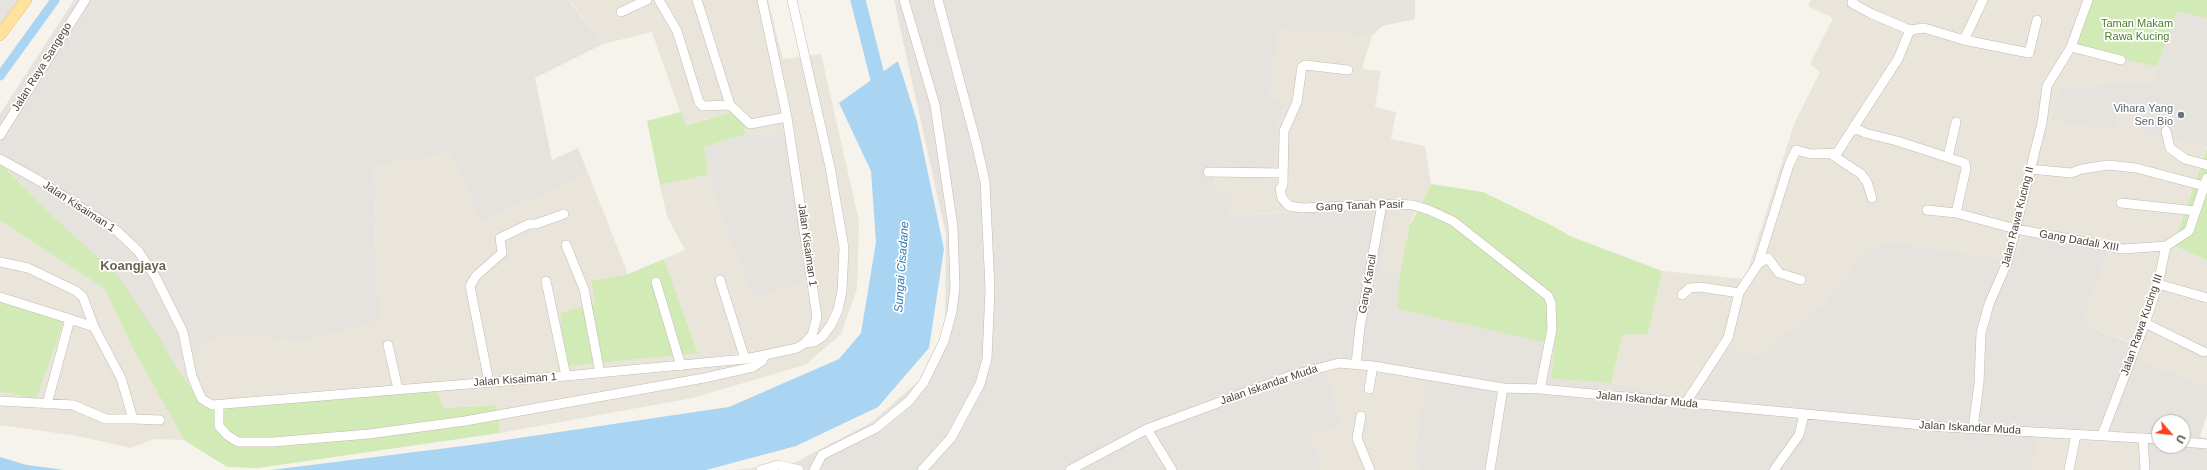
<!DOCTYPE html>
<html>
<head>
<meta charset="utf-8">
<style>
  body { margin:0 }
  #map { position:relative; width:2207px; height:470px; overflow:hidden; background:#f6f3ec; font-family:Arial,sans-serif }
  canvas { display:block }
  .north { position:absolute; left:2151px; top:414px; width:40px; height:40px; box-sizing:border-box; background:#fff; border:1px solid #b7b4b0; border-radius:50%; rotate:118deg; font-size:11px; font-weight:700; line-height:16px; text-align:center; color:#4b4439 }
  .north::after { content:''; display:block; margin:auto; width:14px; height:18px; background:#fc3f1d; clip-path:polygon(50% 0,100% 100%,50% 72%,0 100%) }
</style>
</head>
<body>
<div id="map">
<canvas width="2207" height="470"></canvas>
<div class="north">U</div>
</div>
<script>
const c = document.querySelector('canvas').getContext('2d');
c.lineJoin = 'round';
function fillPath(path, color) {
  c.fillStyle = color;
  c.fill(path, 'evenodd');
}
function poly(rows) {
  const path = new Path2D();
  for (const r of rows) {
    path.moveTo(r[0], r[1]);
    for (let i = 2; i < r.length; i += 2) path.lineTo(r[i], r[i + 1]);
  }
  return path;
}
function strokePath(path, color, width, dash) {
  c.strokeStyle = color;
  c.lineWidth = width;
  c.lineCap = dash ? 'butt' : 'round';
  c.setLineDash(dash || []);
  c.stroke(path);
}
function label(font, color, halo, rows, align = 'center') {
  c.font = font + ' Arial,sans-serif';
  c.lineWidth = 3.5;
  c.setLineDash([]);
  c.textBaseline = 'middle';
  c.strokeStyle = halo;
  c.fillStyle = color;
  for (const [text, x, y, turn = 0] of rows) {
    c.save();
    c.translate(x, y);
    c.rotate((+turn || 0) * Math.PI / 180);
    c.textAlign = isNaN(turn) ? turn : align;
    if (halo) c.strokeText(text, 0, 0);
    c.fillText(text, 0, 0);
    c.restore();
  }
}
fillPath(poly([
  [567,0,768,0,783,59,821,54,859,221,857,289,841,334,805,365,692,398,500,433,497,405,444,408,434,385,204,407,174,366,220,335,304,341,374,247,376,191,372,165,418,161,450,151,481,223,588,173,628,274,591,281,595,303,698,352,664,259,685,250,667,216,660,185,708,175,721,218,753,298,786,133,746,134,740,109,685,126,652,32,603,44,571,2],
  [1811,0,2090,0,2125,58,2157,67,2151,84,2106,84,2076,87,2061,84,2115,131,2120,108,2142,109,2149,137,2207,147,2173,244,2207,260,2207,386,2127,355,2130,342,2082,323,2109,252,2023,233,2017,261,1897,242,1868,246,1822,305,1756,356,1691,398,1611,383,1623,334,1648,334,1662,271,1745,279,1794,124,1820,72,1810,64,1833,18,1808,6],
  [1278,31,1372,36,1362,69,1381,71,1375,107,1396,112,1391,139,1425,146,1431,184,1410,223,1400,272,1381,268,1322,209,1229,216,1216,193,1215,175,1275,175,1279,122,1287,103,1270,99],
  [0,220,105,289,132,347,184,440,154,439,131,448,78,436,0,425],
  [1346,364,1425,382,1413,464,1419,465,1418,470,1315,470,1325,465,1309,436,1343,425,1325,369],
  [2038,438,2140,444,2138,470,2032,470]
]), '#eae5da');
fillPath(poly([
  [0,0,28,0,0,38],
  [74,0,567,0,570,2,603,44,535,78,552,160,578,148,588,173,481,223,450,151,418,161,372,165,376,191,374,247,380,320,304,341,220,335,174,366,161,340,50,214,0,163,0,114],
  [894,0,1415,0,1415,19,1382,26,1372,36,1278,31,1270,99,1287,103,1279,122,1275,175,1215,175,1216,193,1231,194,1230,216,1390,205,1381,268,1400,272,1397,309,1556,345,1551,379,1611,383,1691,398,1727,350,1756,356,1822,305,1868,246,1897,242,2016,261,2024,233,2109,252,2082,323,2130,343,2127,355,2207,386,2207,414,2200,437,2207,438,2207,470,2138,470,2140,444,2038,438,2032,470,1418,470,1419,465,1413,464,1425,382,1346,364,1325,369,1343,425,1310,436,1325,466,1315,470,734,470,794,463,872,422,923,377,945,327,946,235],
  [2159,422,2183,422,2183,446,2159,446],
  [2177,12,2207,18,2207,147,2149,137,2139,125,2142,109,2120,108,2115,131,2052,120,2061,84,2076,87,2106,84,2151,84],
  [787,133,810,278,753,298,721,218,708,175,704,147,746,134]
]), '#e6e2dd');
fillPath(poly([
  [2090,0,2207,0,2207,18,2177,12,2157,67,2077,47],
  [740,109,746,134,704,147,708,175,660,185,647,121,681,112,686,126],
  [2207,148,2207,260,2173,245],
  [0,163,50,214,117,275,161,340,175,366,204,407,434,385,444,408,497,405,500,433,258,468,227,467,184,440,132,347,105,289,0,220],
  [1431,184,1483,192,1555,227,1570,236,1662,271,1648,334,1623,334,1611,383,1551,379,1555,345,1397,309,1400,272,1410,223,1412,222],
  [664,259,698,353,566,366,560,313,595,303,591,281,628,274],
  [0,301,64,321,36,399,0,391]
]), '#d2eab5');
fillPath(poly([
  [898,61,917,121,944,249,929,348,878,407,796,446,706,470,271,470,471,445,729,407,839,359,861,333,876,242,871,171,839,103],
  [0,457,27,465,64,470,0,470]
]), '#a9d4f2');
strokePath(poly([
  [0,76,55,0]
]), '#a9d4f2', 9);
strokePath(poly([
  [858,0,882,95]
]), '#a9d4f2', 15);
const minor = poly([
  [659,0,677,31,699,102,703,106,730,105,750,124,787,117],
  [697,0,730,105],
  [792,0,830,167,844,248,842,291,838,310,831,325,822,337,814,342,805,343],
  [1853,0,1852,3,1872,14,1910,30],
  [621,12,647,0],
  [1964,40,1983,0],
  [2071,47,2121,60],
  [1348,70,1305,65,1302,67,1297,102,1284,131,1283,185,1280,189,1282,198,1289,206,1302,208,1393,204,1413,205,1429,210,1453,221,1548,296,1551,303,1552,329,1540,389],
  [1855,128,1865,133,1897,141,1965,163,1966,169,1956,213],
  [2166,131,2170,148,2185,159,2207,165],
  [0,135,85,0],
  [1831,154,1861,174,1867,182,1872,198],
  [1948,157,1956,122],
  [0,159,38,180,116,230,138,251,155,276,183,332,192,376,199,393,202,399,212,405,566,376,745,359,765,355,797,348,805,343,812,335,817,317,787,117,762,0],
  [2030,169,2071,173,2082,169,2108,165,2136,168,2204,186],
  [1208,172,1283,173],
  [2121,203,2196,211],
  [1927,210,1956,213,2016,229,2123,249,2166,246],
  [566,245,584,289,600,373],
  [0,262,28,268,76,291,83,297,94,327,121,378,133,419,160,420],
  [1758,264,1768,258,1779,273,1801,280],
  [720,280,745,359],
  [546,281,566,376],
  [656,282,681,366],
  [2158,284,2207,298],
  [1682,295,1690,288,1700,287,1739,293],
  [0,297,70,319,47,404],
  [70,319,94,327],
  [2145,323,2204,352],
  [388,345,398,389],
  [1356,364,1360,327,1382,204],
  [489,382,470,286,476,276,502,253,500,238,529,224,536,224,564,214],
  [1369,389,1373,366],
  [0,401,73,405,106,419,133,419],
  [1685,404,1728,338,1739,293,1758,264,1789,165,1796,150,1811,154,1837,153,1898,59,1910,30,1924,28,1964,40,2029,53,2037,20],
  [219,405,219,426,227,435,238,442,273,442,369,434,465,421,704,378,753,367,762,361,765,355],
  [1361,416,1357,438,1370,470],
  [1973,428,1979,383,1981,333,1989,304,2007,263,2042,123,2047,86,2071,47,2088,0],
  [1147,429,1172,470],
  [2102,435,2145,323,2158,284,2166,246,2189,231,2207,178],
  [2143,438,2145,470],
  [2183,442,2207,444],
  [761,470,778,465,799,470],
  [814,470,822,455,876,428,909,401,924,382,944,341,952,311,955,288,953,227,935,105,904,0],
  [922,470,951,438,980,384,987,359,990,289,985,182,977,146,938,0],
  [1070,470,1147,429,1293,375,1339,363,1373,366,1503,388,1540,389,1944,427,2159,439],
  [1490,470,1503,388],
  [1774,470,1799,435,1804,415],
  [2069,470,2076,435]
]);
const major = poly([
  [0,35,26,0]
]);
strokePath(minor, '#c2bbae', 10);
strokePath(major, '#e6c16a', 12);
strokePath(minor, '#fff', 9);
strokePath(major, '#ffe39c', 11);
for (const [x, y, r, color] of [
  [2181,115,4,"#6b7280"]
]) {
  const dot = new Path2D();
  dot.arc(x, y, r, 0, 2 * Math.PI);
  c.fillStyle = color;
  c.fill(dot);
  strokePath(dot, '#fff', 1.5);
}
label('11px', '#4a7f2a', '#fff', [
  ["Taman Makam",2137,24],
  ["Rawa Kucing",2137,37]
]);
label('11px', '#4b4439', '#fff', [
  ["Jalan Raya Sangego",42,67,-58],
  ["Gang Tanah Pasir",1360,206,-2],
  ["Jalan Kisaiman 1",79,207,33],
  ["Jalan Rawa Kucing II",2018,217,-76],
  ["Gang Dadali XIII",2079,241,10],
  ["Jalan Kisaiman 1",807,245,82],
  ["Gang Kancil",1368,284,-80],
  ["Jalan Rawa Kucing III",2142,325,-71],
  ["Jalan Kisaiman 1",515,380,-4],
  ["Jalan Iskandar Muda",1269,385,-19],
  ["Jalan Iskandar Muda",1647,400,5],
  ["Jalan Iskandar Muda",1970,428,3]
]);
label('11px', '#5b616d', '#fff', [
  ["Vihara Yang",2173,109],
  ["Sen Bio",2173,122]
], 'right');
label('italic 12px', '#2e7ab2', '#fff', [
  ["Sungai Cisadane",902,267,-86]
]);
label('bold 13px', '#6e6250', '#fff', [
  ["Koangjaya",133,266]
]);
</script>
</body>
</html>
